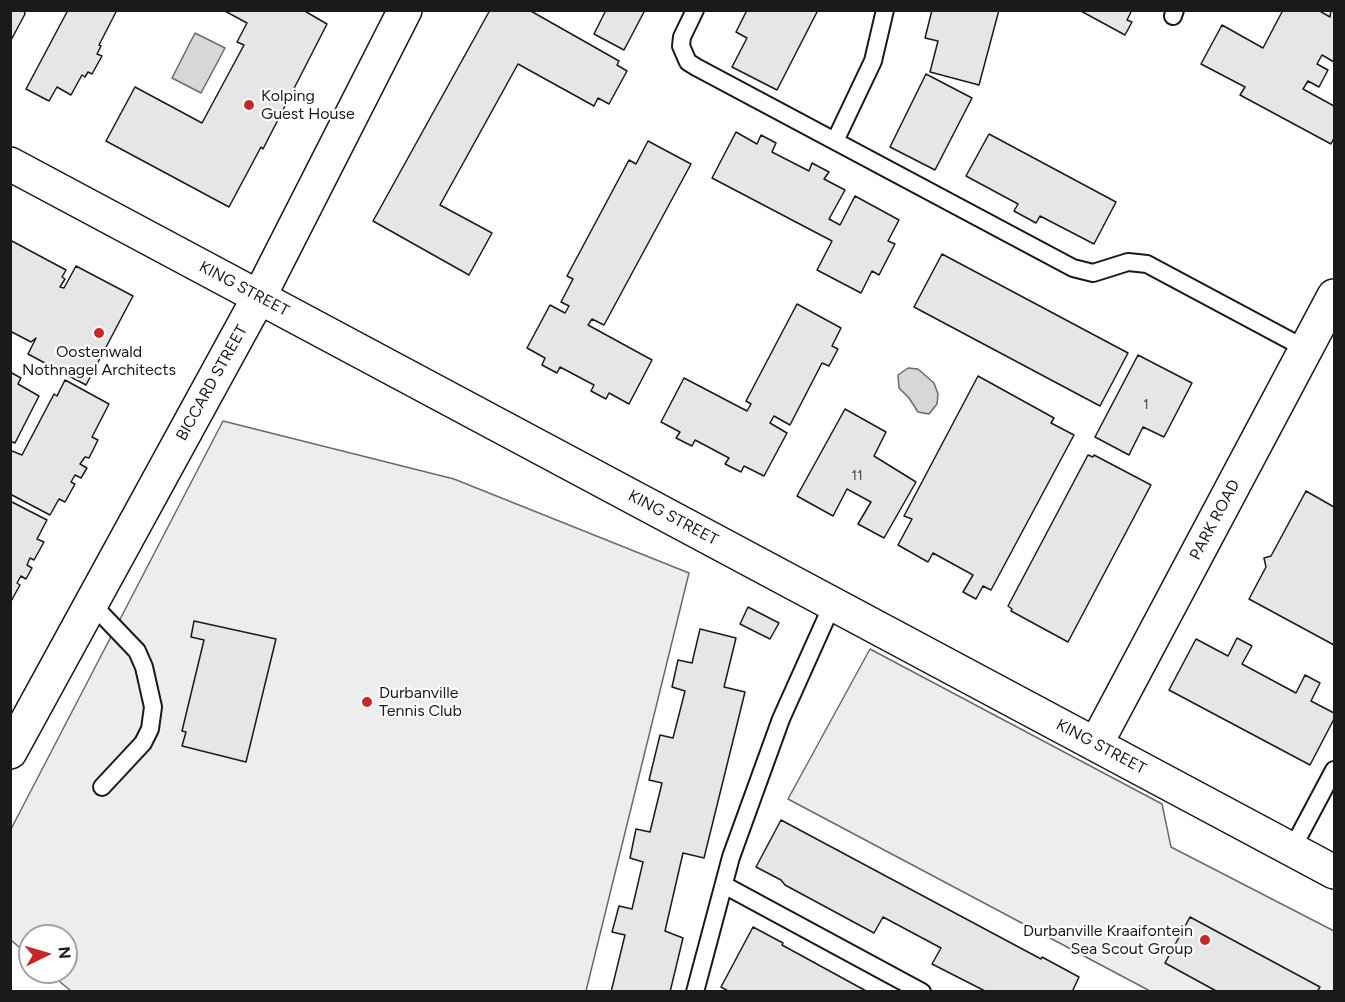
<!DOCTYPE html>
<html>
<head>
<meta charset="utf-8">
<style>
  body { margin:0 }
  #map { position:relative; width:1345px; height:1002px; overflow:hidden; background:#fff; font-family:Figtree,sans-serif }
  canvas { display:block }
  .frame { position:absolute; inset:0; border:12px solid #1a1a1a; pointer-events:none }
  .north { position:absolute; left:18px; top:924px; width:60px; height:60px; box-sizing:border-box; background:#fff; border:2px solid #a3a3a3; border-radius:50%; rotate:85deg; font-size:16px; font-weight:700; line-height:24px; text-align:center; color:#1a1a1a }
  .north::after { content:''; display:block; margin:auto; width:21px; height:27px; background:#c62828; clip-path:polygon(50% 0,100% 100%,50% 72%,0 100%) }
</style>
</head>
<body>
<div id="map">
<canvas width="1345" height="1002"></canvas>
<div class="frame"></div>
<div class="north">N</div>
</div>
<script>
const c = document.querySelector('canvas').getContext('2d');
c.lineJoin = 'round';
function fillPath(path, color) {
  c.fillStyle = color;
  c.fill(path, 'evenodd');
}
function poly(rows) {
  const path = new Path2D();
  for (const r of rows) {
    path.moveTo(r[0], r[1]);
    for (let i = 2; i < r.length; i += 2) path.lineTo(r[i], r[i + 1]);
  }
  return path;
}
function strokePath(path, color, width, dash) {
  c.strokeStyle = color;
  c.lineWidth = width;
  c.lineCap = dash ? 'butt' : 'round';
  c.setLineDash(dash || []);
  c.stroke(path);
}
function label(font, color, halo, rows, align = 'center') {
  c.font = font + ' Figtree,sans-serif';
  c.lineWidth = 4.5;
  c.setLineDash([]);
  c.textBaseline = 'middle';
  c.strokeStyle = halo;
  c.fillStyle = color;
  for (const [text, x, y, turn = 0] of rows) {
    c.save();
    c.translate(x, y);
    c.rotate((+turn || 0) * Math.PI / 180);
    c.textAlign = isNaN(turn) ? turn : align;
    if (halo) c.strokeText(text, 0, 0);
    c.fillText(text, 0, 0);
    c.restore();
  }
}
const green = poly([
  [223,421,454,479,689,573,586,991,71,991,48,972,66,972,66,936,30,936,30,957,11,940,10,831,223,421],
  [870,649,1162,804,1171,847,1334,931,1334,991,1150,991,788,799,870,649]
]);
fillPath(green, '#ededed');
strokePath(green, '#6a6a6a', 1.5);
const water = poly([
  [195,33,225,48,201,93,172,78,195,33],
  [908,368,918,369,934,383,938,394,937,404,929,414,918,412,909,398,899,388,898,375,908,368]
]);
fillPath(water, '#d7d7d7');
strokePath(water, '#6a6a6a', 1.5);
const building = poly([
  [10,10,24,10,25,14,10,42,10,10],
  [68,10,117,10,99,45,101,46,97,54,102,56,92,74,88,72,85,77,82,75,71,95,57,87,49,101,26,89,68,10],
  [223,10,303,10,327,24,263,149,261,147,229,207,106,141,135,87,202,123,244,45,237,42,247,23,223,10],
  [490,10,529,10,619,61,617,65,627,71,609,104,598,98,594,106,518,64,440,205,492,233,469,275,373,221,490,10],
  [606,10,645,10,624,50,594,34,606,10],
  [747,10,818,10,777,90,732,67,747,38,736,32,747,10],
  [932,10,999,10,979,85,930,72,938,41,925,38,932,10],
  [1079,10,1132,10,1127,20,1132,22,1125,35,1079,10],
  [1283,10,1318,10,1330,17,1331,10,1334,10,1334,62,1322,55,1317,64,1328,70,1319,87,1308,81,1303,89,1334,106,1334,138,1331,144,1240,95,1245,87,1201,64,1222,25,1263,48,1283,10],
  [926,74,972,98,935,170,890,147,926,74],
  [736,132,757,144,761,135,776,143,772,152,809,171,812,163,829,172,824,179,845,190,829,219,840,225,855,196,899,220,888,241,895,244,879,275,872,271,861,293,817,270,832,241,712,178,736,132],
  [989,134,1116,202,1094,244,1040,216,1036,223,1014,211,1018,204,966,176,989,134],
  [648,141,691,164,604,325,592,319,588,325,652,360,629,404,609,393,606,399,591,391,594,385,560,367,557,373,542,365,545,358,527,348,550,305,565,313,569,306,561,302,573,279,567,276,629,160,636,164,648,141],
  [10,240,66,270,62,277,65,279,60,287,64,288,76,266,133,296,86,385,28,354,36,338,31,342,10,331,10,240],
  [942,254,1128,353,1100,406,914,307,942,254],
  [797,304,841,328,832,346,838,349,829,366,822,363,790,425,774,416,770,423,787,433,764,476,744,466,741,472,725,464,729,458,695,440,692,446,676,438,680,432,661,422,684,378,747,411,751,404,746,401,797,304],
  [1138,355,1192,383,1164,437,1143,427,1129,455,1095,437,1138,355],
  [10,372,21,378,18,384,39,396,15,443,10,441,10,372],
  [978,376,1054,418,1051,423,1074,435,991,590,983,586,976,599,963,592,973,575,933,553,928,562,898,545,912,519,904,516,978,376],
  [65,380,109,404,92,437,98,440,89,458,85,457,80,464,87,468,81,478,75,475,71,482,75,484,65,502,59,499,50,515,10,494,10,454,12,451,22,455,54,394,57,396,65,380],
  [845,409,886,432,874,456,916,482,884,538,858,524,871,502,847,489,833,516,797,496,845,409],
  [1088,455,1093,457,1094,455,1151,485,1068,642,1011,611,1012,609,1008,606,1088,455],
  [1306,491,1334,507,1334,645,1249,599,1266,567,1264,558,1271,556,1306,491],
  [10,501,47,520,37,539,44,542,34,560,30,558,27,565,32,568,26,579,21,576,17,583,20,585,10,603,10,501],
  [748,607,779,623,770,639,740,624,748,607],
  [194,621,276,639,246,762,182,746,186,732,182,731,204,640,191,637,194,621],
  [700,629,736,638,724,687,745,692,704,858,683,853,665,931,683,938,670,992,611,992,625,935,612,932,619,906,632,909,643,862,630,858,636,829,650,832,662,783,649,780,660,735,673,738,685,691,672,687,678,660,692,663,700,629],
  [1237,638,1252,646,1242,664,1296,693,1305,675,1320,683,1311,701,1334,713,1334,719,1310,765,1169,690,1196,639,1228,656,1237,638],
  [781,820,1041,959,1042,957,1079,977,1072,992,987,992,932,964,941,948,883,917,874,933,785,885,781,880,756,867,781,820],
  [1190,917,1320,987,1317,992,1218,992,1165,963,1190,917],
  [753,927,783,943,782,945,868,992,730,992,721,987,753,927]
]);
fillPath(building, '#e6e6e6');
strokePath(building, '#1a1a1a', 1.5);
const lane = poly([
  [695,10,682,37,681,46,688,62,696,67,1073,268,1093,273,1128,262,1147,264,1306,349],
  [1173,16,1175,10],
  [835,141,873,61,885,10],
  [91,603,137,651,144,667,153,707,150,729,143,743,102,787],
  [1292,849,1334,770],
  [724,885,922,992],
  [695,992,731,857,781,719,833,603]
]);
const street = poly([
  [10,164,1334,872],
  [1096,744,1334,296],
  [10,752,259,297,405,10]
]);
strokePath(lane, '#1a1a1a', 20);
strokePath(street, '#1a1a1a', 36);
strokePath(lane, '#fff', 16);
strokePath(street, '#fff', 33);
for (const [x, y, r, color] of [
  [249,105,6,"#c62828"],
  [99,333,6,"#c62828"],
  [367,702,6,"#c62828"],
  [1205,940,6,"#c62828"]
]) {
  const dot = new Path2D();
  dot.arc(x, y, r, 0, 2 * Math.PI);
  c.fillStyle = color;
  c.fill(dot);
  strokePath(dot, '#fff', 2);
}
label('14px', '#4d4d4d', null, [
  ["1",1146,405],
  ["11",857,476]
]);
label('16px', '#1a1a1a', '#fff', [
  ["Kolping",261,96],
  ["Guest House",261,114],
  ["Oostenwald",99,352,"center"],
  ["Nothnagel Architects",99,370,"center"],
  ["Durbanville",379,693],
  ["Tennis Club",379,711],
  ["Durbanville Kraaifontein",1193,931,"right"],
  ["Sea Scout Group",1193,949,"right"]
], 'left');
label('16px', '#1a1a1a', '#fff', [
  ["KING STREET",244,289,28],
  ["BICCARD STREET",212,383,-61],
  ["KING STREET",673,518,28],
  ["PARK ROAD",1215,520,-62],
  ["KING STREET",1101,747,28]
]);
</script>
</body>
</html>
